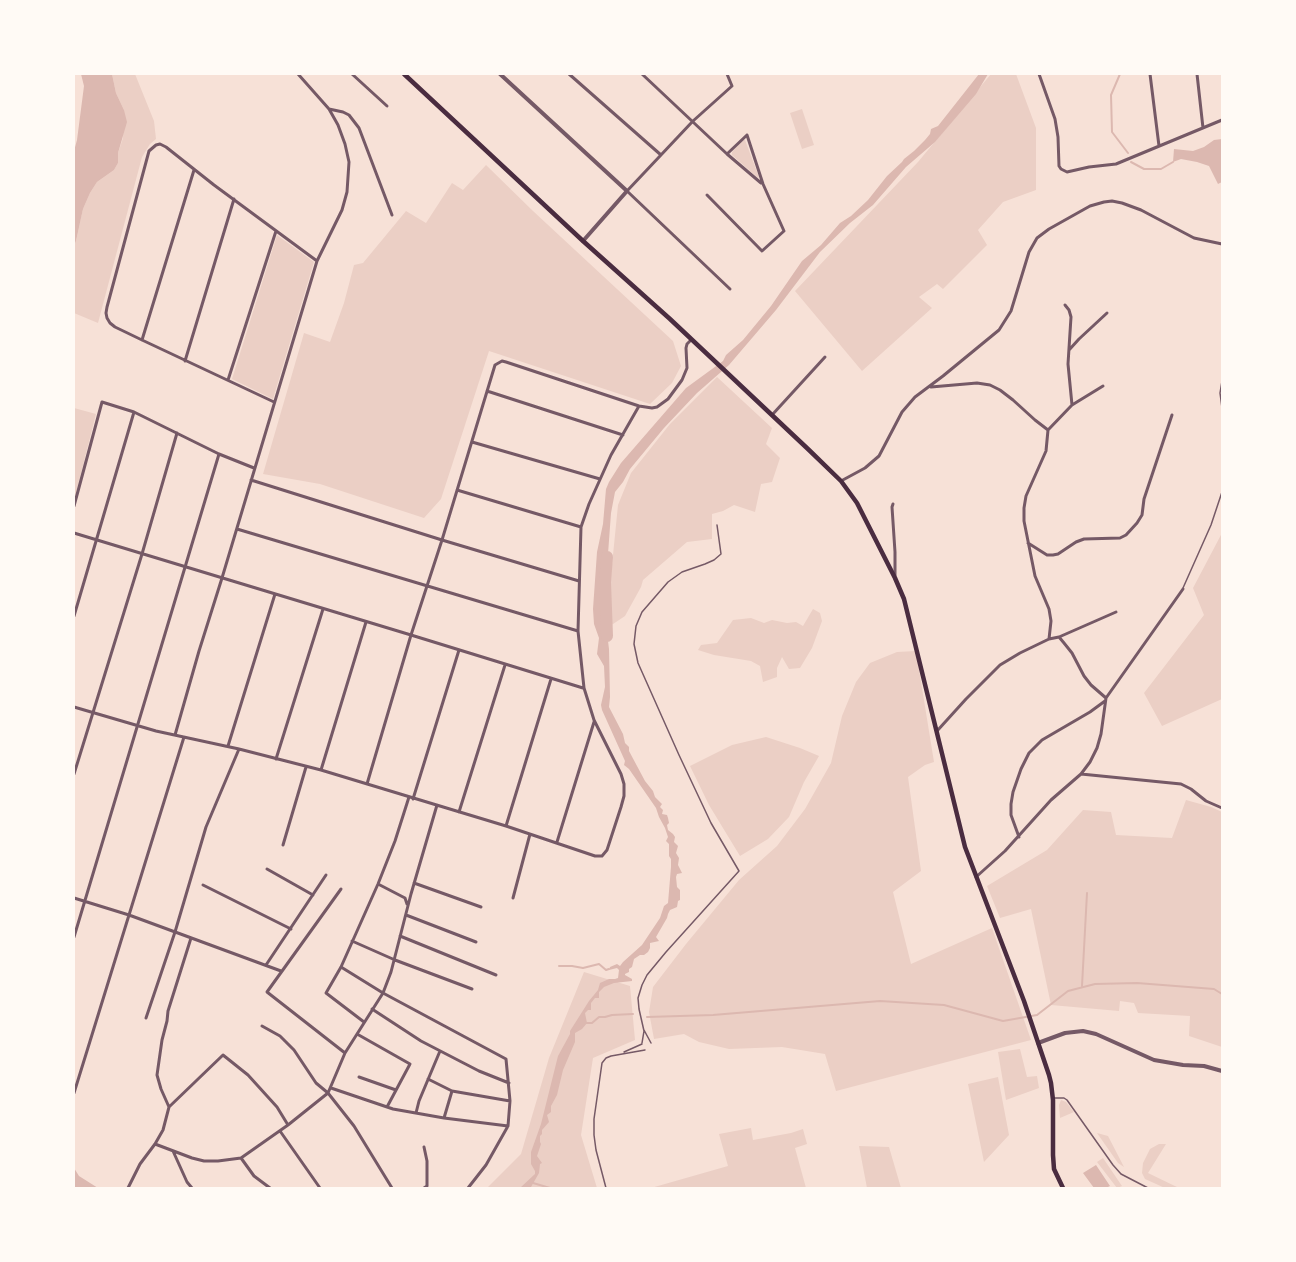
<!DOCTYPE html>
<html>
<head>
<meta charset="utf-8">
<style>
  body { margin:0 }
  #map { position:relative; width:1296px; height:1262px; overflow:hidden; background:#f7e1d7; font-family:Manrope,sans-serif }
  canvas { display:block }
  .frame { position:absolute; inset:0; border:75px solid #fffaf5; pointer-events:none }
</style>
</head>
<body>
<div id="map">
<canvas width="1296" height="1262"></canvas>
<div class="frame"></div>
</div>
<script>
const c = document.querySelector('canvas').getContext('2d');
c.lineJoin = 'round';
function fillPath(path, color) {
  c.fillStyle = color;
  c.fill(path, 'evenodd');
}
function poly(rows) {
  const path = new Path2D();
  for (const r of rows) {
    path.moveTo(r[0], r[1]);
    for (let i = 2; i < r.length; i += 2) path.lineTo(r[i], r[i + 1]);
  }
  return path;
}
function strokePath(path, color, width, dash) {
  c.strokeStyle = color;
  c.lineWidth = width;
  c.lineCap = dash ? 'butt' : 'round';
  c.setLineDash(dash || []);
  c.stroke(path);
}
fillPath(poly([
  [112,74,135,74,154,121,156,139,150,144,142,157,98,323,74,313,74,246,76,241,83,209,90,193,97,182,114,170,118,163,118,153,123,138,124,110,116,93],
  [991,74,1016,74,1036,128,1036,190,1003,202,978,230,987,245,943,289,937,284,919,297,932,308,862,371,795,291,918,162],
  [802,109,814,145,802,149,790,113],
  [743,140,745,140,759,177,758,178,732,155,732,152],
  [486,165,533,211,673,341,681,366,672,383,650,404,489,351,441,499,424,518,320,484,263,474,304,333,330,342,344,303,354,265,363,263,406,211,426,223,452,183,463,190],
  [277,235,314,262,273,399,232,379],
  [717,377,772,428,766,444,780,458,772,482,761,484,755,512,734,505,723,511,712,514,712,539,687,542,643,580,641,587,625,616,610,626,609,595,618,505,631,473,670,424],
  [74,408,96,414,74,501],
  [1222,533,1222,699,1162,726,1144,693,1204,615,1193,588],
  [813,609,820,613,822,621,812,648,800,668,789,669,782,657,777,668,777,677,763,682,760,666,751,661,714,655,698,650,701,645,717,643,733,620,751,618,764,623,772,620,787,623,796,622,803,626],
  [916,651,934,762,925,765,908,777,921,871,893,892,911,964,992,928,1031,1040,836,1091,825,1054,782,1047,729,1049,699,1042,684,1034,654,1039,649,1012,653,987,686,944,739,880,777,846,805,809,831,763,842,716,856,682,870,663,897,652],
  [766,737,800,748,819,756,804,782,789,817,768,839,740,856,709,805,690,766,732,745],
  [1186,800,1211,807,1222,812,1222,1047,1189,1036,1190,1016,1138,1013,1134,1003,1120,1001,1119,1011,1051,1005,1031,909,1000,918,987,886,1047,850,1083,810,1111,812,1116,835,1172,838],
  [584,972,630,986,635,1040,593,1058,581,1135,597,1188,487,1188,521,1154,549,1058],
  [1020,1049,1027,1077,1037,1076,1039,1088,1006,1100,998,1052],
  [998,1077,1009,1135,984,1162,968,1084],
  [1061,1100,1066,1102,1074,1112,1060,1118,1059,1105],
  [751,1128,753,1140,791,1133,803,1129,807,1144,795,1148,806,1188,651,1188,728,1166,719,1134],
  [1097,1133,1108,1136,1124,1167,1118,1163],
  [1159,1144,1166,1144,1148,1173,1179,1188,1165,1188,1145,1179,1142,1173,1143,1163,1150,1149],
  [859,1146,889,1147,901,1188,867,1188],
  [1103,1158,1122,1186,1117,1188,1097,1162]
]), '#ebcfc5');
fillPath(poly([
  [81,74,112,74,116,93,124,110,127,122,118,153,118,163,114,170,97,182,90,193,83,209,76,241,74,246,74,151,77,140,84,86],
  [979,74,988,74,976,94,935,142,906,167,873,205,850,223,820,252,776,310,729,365,697,393,664,428,630,469,623,482,615,492,611,513,608,554,609,564,605,574,601,593,601,610,604,619,607,619,608,641,609,649,610,697,609,707,623,734,625,743,629,747,629,751,645,781,653,791,655,797,662,804,660,807,663,810,662,814,667,815,668,818,669,823,667,825,668,830,673,834,675,837,674,842,678,846,676,853,679,858,678,865,682,873,677,874,676,877,677,887,680,890,680,900,678,901,677,907,670,910,668,914,667,918,656,937,659,941,650,943,650,948,648,952,644,955,640,955,634,959,632,967,629,969,629,972,625,974,625,975,632,979,632,981,614,983,604,987,599,992,599,998,595,998,591,1003,591,1010,588,1010,585,1013,587,1023,582,1029,575,1033,575,1042,563,1070,557,1095,551,1106,551,1112,547,1115,549,1122,542,1130,542,1134,540,1136,540,1142,541,1144,537,1156,542,1163,540,1164,539,1173,531,1187,528,1188,520,1188,535,1174,535,1171,531,1164,531,1152,541,1124,558,1056,570,1034,570,1031,589,1001,598,990,600,983,609,979,615,979,618,978,619,970,617,968,609,970,610,967,617,964,620,966,623,962,642,945,660,918,664,906,668,903,671,867,671,859,669,856,669,844,666,841,668,837,665,828,659,817,656,808,629,769,624,765,625,761,602,710,601,705,605,687,604,666,597,654,599,638,594,624,593,609,597,552,603,524,606,489,609,482,621,463,686,388,723,361,726,355,743,340,771,306,802,261,821,245,840,223,851,216,868,200,887,176,902,162,904,159,914,151,925,140,930,134,931,129,938,126],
  [1222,139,1222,182,1218,184,1209,166,1197,162,1181,159,1173,162,1174,149,1193,151,1204,147,1214,140],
  [1096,1165,1110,1186,1106,1188,1094,1188,1083,1173],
  [74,1168,79,1176,98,1188,74,1188]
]), '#dcb8b0');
strokePath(poly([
  [1120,74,1111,95,1112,132,1128,153],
  [1131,162,1144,169,1161,169,1173,162],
  [559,966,572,966,583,968,599,964,606,970,609,969],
  [1082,986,1087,893],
  [647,1017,713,1015,880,1001,944,1005,1003,1021,1037,1015,1068,991,1095,984,1137,983,1214,989,1222,994],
  [584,1023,592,1023,599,1017,605,1017,612,1015,633,1014],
  [533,1183,550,1188]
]), '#dcb8b0', 2);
strokePath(poly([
  [607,636,605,582,607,557]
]), '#dcb8b0', 12);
strokePath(poly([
  [1222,381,1220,393,1222,408],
  [1183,588,1211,525,1222,492],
  [644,1030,651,1043],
  [642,1043,644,1031,639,1009,638,998,642,985,647,975,666,952,739,871,711,823,679,755,638,663,634,644,636,626,642,612,668,582,682,572,705,564,714,560,721,554,717,525],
  [624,1052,642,1044],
  [1055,1098,1064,1098,1067,1100,1113,1165,1121,1174,1148,1188],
  [606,1188,596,1150,594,1135,594,1119,602,1063,606,1058,611,1056,645,1050]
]), '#755966', 1.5);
strokePath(poly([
  [352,74,387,106],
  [569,74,661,155],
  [642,74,727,154,761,183],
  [727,74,732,86,693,121,627,191,730,289],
  [1039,74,1055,119,1058,137,1059,166,1061,169,1067,172,1089,167,1116,164,1222,120],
  [1150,74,1159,146],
  [1197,74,1203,128],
  [329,109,343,112,349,115,359,128,392,215],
  [707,195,762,251,784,231,763,184,747,135,727,154],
  [1065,305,1069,310,1071,317,1068,364,1072,405],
  [142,340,194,170],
  [1069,350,1079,339,1107,313],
  [185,361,234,199],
  [228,380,276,231],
  [931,387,977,383,990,385,1000,390,1013,400,1035,420,1048,430],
  [487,391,623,435],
  [274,402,142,340,115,327,110,323,107,318,106,313,107,307,149,151,156,145,160,144,166,147,214,185,317,261],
  [772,415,825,357],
  [1048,430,1046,451,1026,496,1024,508,1024,521,1035,576,1049,609,1051,621,1049,639],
  [1048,430,1072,405,1103,386],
  [472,442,600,479],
  [251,480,442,540,579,581],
  [841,481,865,468,879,456,902,412,915,397,943,376,999,330,1011,311,1029,252,1037,238,1049,229,1090,206,1104,202,1112,201,1122,203,1141,210,1194,238,1222,244],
  [457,490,581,527],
  [893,504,892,507,895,552,895,576],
  [74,506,102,402,134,412,219,454,254,468],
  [237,529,578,631],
  [74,533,411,635,583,688],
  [1028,543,1047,555,1053,555,1058,554,1076,542,1084,539,1120,538,1126,535,1137,523,1142,515,1144,499,1172,415],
  [74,616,134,412],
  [1059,637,1116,612],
  [74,707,156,731,239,749,321,770,506,826,595,856,602,856,607,850,621,807,624,796,624,784,621,774,594,720,584,688,578,631,581,527,589,504,611,455,639,406],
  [937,731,966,699,1000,665,1020,653,1049,639,1059,637,1064,643,1072,653,1084,676,1091,685,1106,698],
  [175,735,199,651,222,578,317,261,342,210,347,192,349,162,345,144,338,125,329,109,298,74],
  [228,746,275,594],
  [276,759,323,609],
  [321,770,366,622],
  [74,774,142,554,177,433],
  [1081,774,1181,784,1191,789,1206,801,1222,808],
  [367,784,411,635,442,540,495,365,502,361,506,362,639,406,652,408,657,407,668,399,682,380,687,368,686,348,687,344,691,340],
  [413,799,459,650],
  [459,812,505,665],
  [506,826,551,679],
  [1019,837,1011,815,1011,804,1013,792,1021,769,1029,753,1042,740,1090,712,1105,701],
  [557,842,594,722],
  [283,845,306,767],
  [267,869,313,895],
  [976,877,1005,851,1051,800,1081,774,1090,762,1097,748,1101,734,1106,698,1183,589],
  [414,883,481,907],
  [378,884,405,898,407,904],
  [203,885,291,929],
  [341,889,267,992,345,1053],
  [74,898,129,915,281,971],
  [513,898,530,834],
  [406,915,476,942],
  [400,936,496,975],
  [74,937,219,454],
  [352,941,395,960,472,989],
  [266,965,326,875],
  [341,967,383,993,506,1059,510,1101,508,1126,486,1165,468,1188],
  [372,1009,421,1041,479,1071,509,1083],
  [146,1018,175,932,206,827,239,749],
  [364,1022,326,993,341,967,378,884,395,841,409,797],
  [262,1026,280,1036,294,1050,316,1083,328,1093,354,1126,392,1188],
  [357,1034,410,1064,387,1107],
  [359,1077,396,1090],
  [428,1079,452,1091],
  [331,1088,393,1109,444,1118,508,1126],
  [74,1093,184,737],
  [169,1107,223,1055,248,1075,277,1107,288,1125],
  [416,1113,419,1101,440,1051],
  [444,1118,452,1091,510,1101],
  [280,1131,320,1188],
  [155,1144,192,1158,204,1161,218,1161,241,1158,288,1125,328,1093,345,1053,383,993,391,972,411,894,437,805],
  [424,1147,427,1161,427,1186,424,1188],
  [173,1151,187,1182,192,1188],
  [241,1158,254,1176,270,1188],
  [128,1188,140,1164,155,1144,163,1130,169,1107,161,1089,157,1075,162,1040,167,1021,168,1011,191,938]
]), '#755966', 3);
strokePath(poly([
  [500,74,627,191,583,241],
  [1038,1043,1065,1033,1083,1031,1096,1034,1154,1060,1183,1065,1204,1066,1222,1071]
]), '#755966', 4);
strokePath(poly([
  [404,74,583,241,670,319,809,450,841,481,857,503,895,578,904,599,965,847,1024,1001,1049,1075,1051,1083,1053,1100,1053,1155,1054,1169,1063,1188]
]), '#4a2c40', 4.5);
</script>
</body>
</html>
